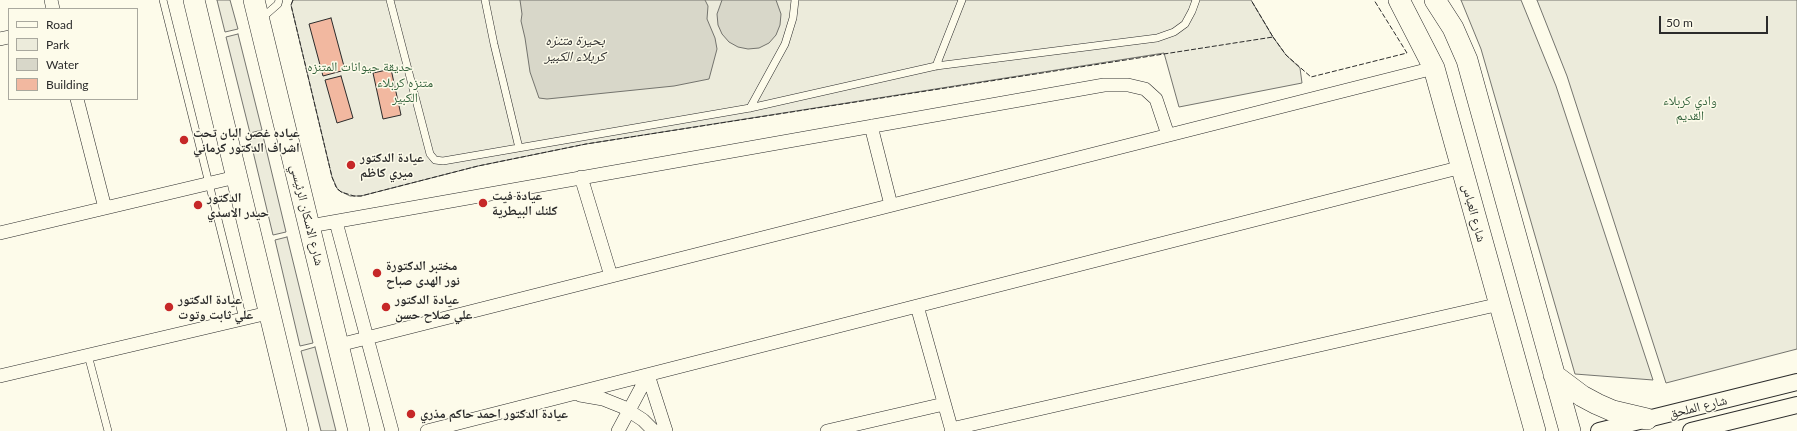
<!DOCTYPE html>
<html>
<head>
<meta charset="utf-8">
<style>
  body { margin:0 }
  #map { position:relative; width:1797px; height:431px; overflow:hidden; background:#fdfbea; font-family:Lato,sans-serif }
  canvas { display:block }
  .legend { position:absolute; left:8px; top:8px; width:130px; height:92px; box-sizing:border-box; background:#fdfbea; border:1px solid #a9a89e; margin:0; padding:5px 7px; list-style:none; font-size:12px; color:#2b2b2b }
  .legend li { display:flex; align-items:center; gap:8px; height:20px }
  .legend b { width:20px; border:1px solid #a9a89e }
  .scale { position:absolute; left:1659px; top:16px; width:109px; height:18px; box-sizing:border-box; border:2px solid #2b2b2b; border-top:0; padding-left:5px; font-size:12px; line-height:14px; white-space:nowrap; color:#2b2b2b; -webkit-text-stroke:3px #fdfbea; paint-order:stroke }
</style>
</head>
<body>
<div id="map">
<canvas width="1797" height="431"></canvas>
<ul class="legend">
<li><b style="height:5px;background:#fdfbea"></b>Road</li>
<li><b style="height:11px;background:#ecebdb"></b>Park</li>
<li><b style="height:11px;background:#d8d7c9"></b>Water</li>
<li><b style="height:11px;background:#f2b8a0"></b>Building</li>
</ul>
<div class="scale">50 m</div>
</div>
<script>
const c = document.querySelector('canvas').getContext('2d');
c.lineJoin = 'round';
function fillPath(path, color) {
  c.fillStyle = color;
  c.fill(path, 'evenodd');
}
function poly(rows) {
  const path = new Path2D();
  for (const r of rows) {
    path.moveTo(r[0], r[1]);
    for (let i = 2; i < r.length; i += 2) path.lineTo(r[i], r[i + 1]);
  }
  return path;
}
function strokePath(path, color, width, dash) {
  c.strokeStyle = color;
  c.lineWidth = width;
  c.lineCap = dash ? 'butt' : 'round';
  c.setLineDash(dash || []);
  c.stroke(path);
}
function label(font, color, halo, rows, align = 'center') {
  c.font = font + ' Lato,"Noto Naskh Arabic",sans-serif';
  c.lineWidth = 3;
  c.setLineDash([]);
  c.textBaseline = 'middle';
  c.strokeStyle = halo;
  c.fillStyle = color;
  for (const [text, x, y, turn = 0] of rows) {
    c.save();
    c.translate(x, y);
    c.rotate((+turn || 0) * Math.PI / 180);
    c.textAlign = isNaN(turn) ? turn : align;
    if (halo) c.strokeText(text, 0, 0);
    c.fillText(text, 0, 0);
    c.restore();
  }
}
const green = poly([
  [217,0,230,0,238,29,225,32,217,0],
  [293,0,1251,0,1273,37,1286,55,1300,68,1302,83,1179,107,1164,53,586,144,478,166,361,196,350,196,338,190,332,177,291,5,293,0],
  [1461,0,1521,0,1556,86,1653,380,1575,374,1481,49,1461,0],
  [1537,0,1797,0,1797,349,1666,383,1567,76,1537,0],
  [238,34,262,130,250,133,226,37,238,34],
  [263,136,286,232,273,235,250,139,263,136],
  [287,237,313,343,300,346,275,240,287,237],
  [315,347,336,431,321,431,301,351,315,347]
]);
fillPath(green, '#ecebdb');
strokePath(green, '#74746e', 1);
const water = poly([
  [520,0,705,0,708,6,707,19,715,38,717,49,709,79,674,86,547,99,539,98,530,72,525,38,521,21,522,14,520,0],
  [722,0,776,0,781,14,780,25,776,35,769,43,759,48,748,49,738,47,729,42,722,34,718,25,717,14,722,0]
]);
fillPath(water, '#d8d7c9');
strokePath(water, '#74746e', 1);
const building = poly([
  [331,18,345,70,323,76,309,24,331,18],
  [391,69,401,115,383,119,373,73,391,69],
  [341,76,353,118,337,123,325,80,341,76]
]);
fillPath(building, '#f2b8a0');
strokePath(building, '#2b2b2b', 1);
const service = poly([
  [163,0,243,319],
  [390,0,430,154,435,160,443,161,750,108,936,66,1157,38,1174,32,1185,24,1192,11,1196,0],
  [485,0,494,44,519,148],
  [262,18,278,4,279,0],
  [936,66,962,0],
  [750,108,785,44,793,18,795,0],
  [88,355,108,431]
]);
const minor = poly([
  [51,0,53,9],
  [0,39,9,37],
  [77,99,105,208],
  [871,126,891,205],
  [581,177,611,276],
  [336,222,392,431],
  [310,226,1104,85,1128,85,1145,89,1156,99,1168,135],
  [0,233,236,177],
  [917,306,952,431],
  [339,345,1434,68],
  [648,375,666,431],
  [0,376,268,313],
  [580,395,603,399,623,407,643,420,654,431],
  [951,429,1500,304],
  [427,431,1462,167],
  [618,431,648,375],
  [827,431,944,404]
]);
const tertiary = poly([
  [1599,431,1797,382],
  [1691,431,1797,405]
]);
const primary = poly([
  [194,0,298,431],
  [254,0,359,431],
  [1399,0,1434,68,1535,431],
  [1435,0,1453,28,1467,60,1570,431],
  [1554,375,1582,396,1597,404,1613,411,1647,419]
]);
strokePath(service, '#2b2b2b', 8);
strokePath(minor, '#2b2b2b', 14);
strokePath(tertiary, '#2b2b2b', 18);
strokePath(primary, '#2b2b2b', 22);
strokePath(service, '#fdfbea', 7);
strokePath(minor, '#fdfbea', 13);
strokePath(tertiary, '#fdfbea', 16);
strokePath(primary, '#fdfbea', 21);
strokePath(poly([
  [293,0,291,5,332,177,336,187,341,192,354,196,361,196,478,166,586,144,1273,37,1251,0],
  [1273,37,1286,55,1311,77,1407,53,1374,0]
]), '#2b2b2b', 1, [5, 2]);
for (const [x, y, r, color] of [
  [184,140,5,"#c62828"],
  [351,165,5,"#c62828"],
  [483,203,5,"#c62828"],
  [198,205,5,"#c62828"],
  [377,273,5,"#c62828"],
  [169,307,5,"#c62828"],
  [386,307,5,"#c62828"],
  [411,414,5,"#c62828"]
]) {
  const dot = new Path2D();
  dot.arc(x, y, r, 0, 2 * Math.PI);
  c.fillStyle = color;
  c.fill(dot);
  strokePath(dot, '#fdfbea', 1.5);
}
label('13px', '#34623c', '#fdfbea', [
  ["حديقة حيوانات المتنزه",360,67],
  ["متنزه كربلاء",405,83],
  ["الكبير",405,98],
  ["وادي كربلاء",1690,101],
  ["القديم",1690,116]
]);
label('bold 13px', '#2b2b2b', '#fdfbea', [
  ["عياده غصن البان تحت",193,133],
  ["اشراف الدكتور كرماني",193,148],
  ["عيادة الدكتور",360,158],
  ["ميري كاظم",360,173],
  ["عيادة فيت",492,196],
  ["كلنك البيطرية",492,211],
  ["الدكتور",207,198],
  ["حيدر الاسدي",207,213],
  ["مختبر الدكتورة",386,266],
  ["نور الهدى صباح",386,281],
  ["عيادة الدكتور",178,300],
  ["علي ثابت وتوت",178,315],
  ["عيادة الدكتور",395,300],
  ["علي صلاح حسن",395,315],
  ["عيادة الدكتور احمد حاكم مذري",420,414]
], 'left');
label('13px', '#2b2b2b', '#fdfbea', [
  ["شارع العباس",1474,213,75],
  ["شارع الاسكان الرئيسي",307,215,76],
  ["شارع الملحق",1698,407,-14]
]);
label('italic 14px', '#2b2b2b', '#fdfbea', [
  ["بحيرة متنزه",575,40],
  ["كربلاء الكبير",575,56]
]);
</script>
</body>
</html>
